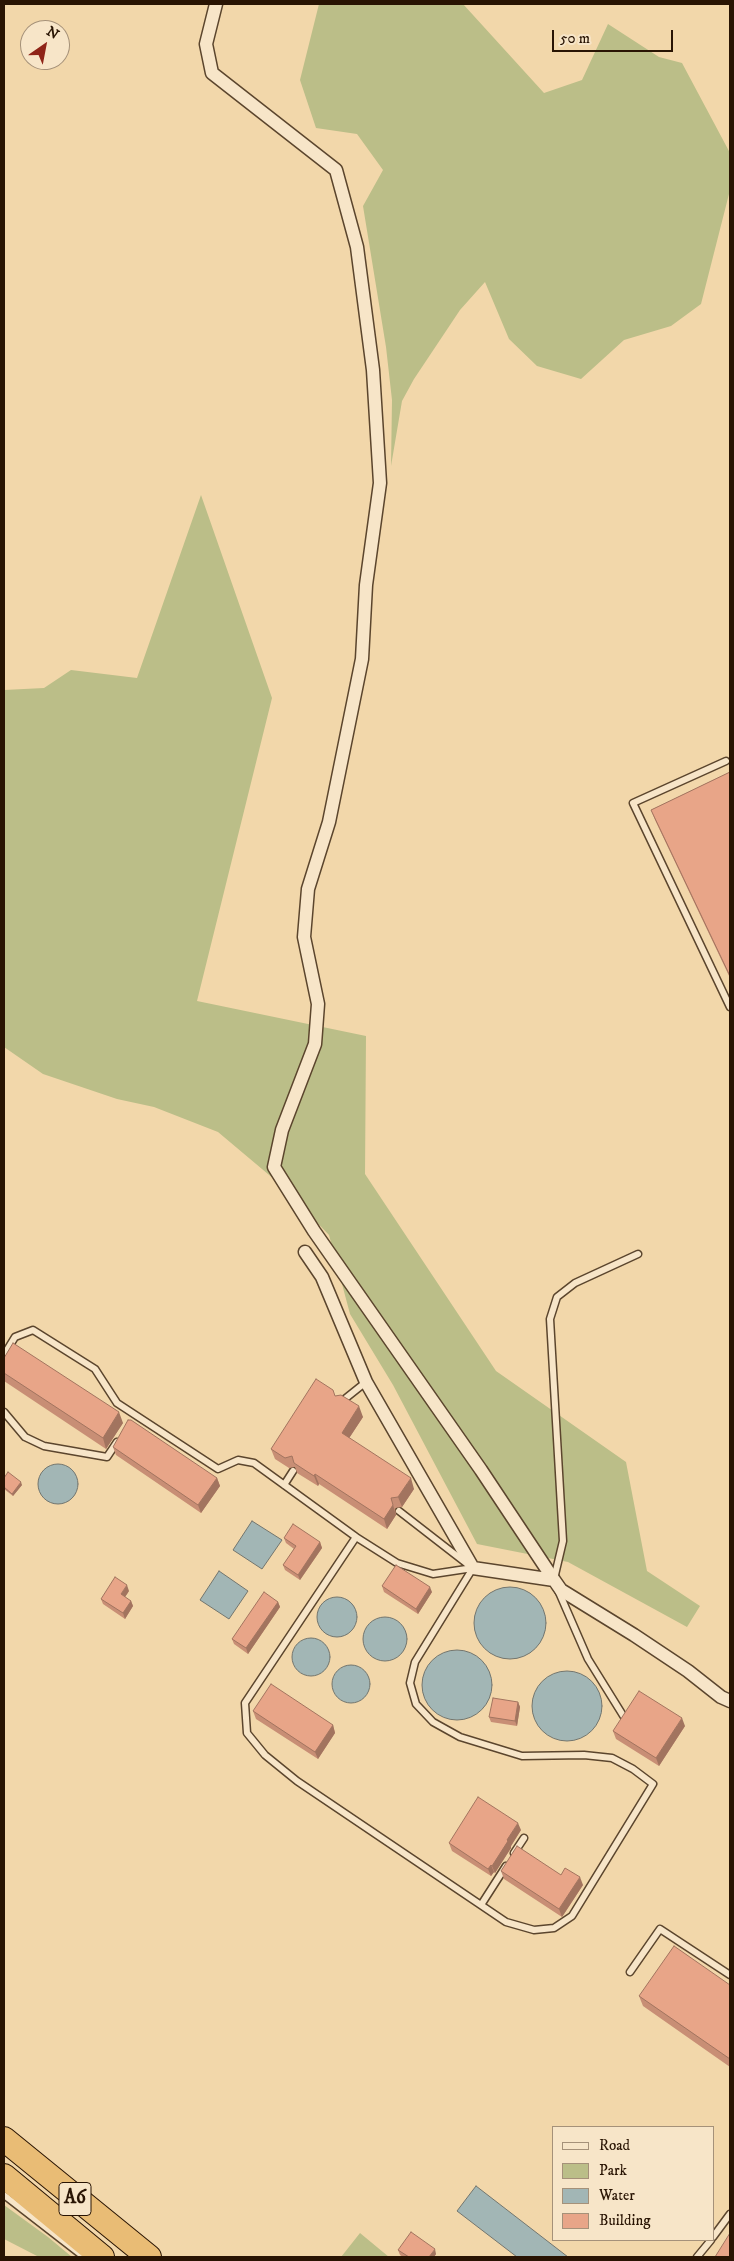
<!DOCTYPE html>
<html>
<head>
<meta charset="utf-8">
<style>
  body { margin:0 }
  #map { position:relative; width:734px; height:2261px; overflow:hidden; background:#f2d7aa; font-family:"IM FELL DW Pica",serif }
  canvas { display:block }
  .frame { position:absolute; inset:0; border:5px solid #291403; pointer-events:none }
  .legend { position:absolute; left:552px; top:2126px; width:162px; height:115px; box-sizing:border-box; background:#f7e5c8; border:1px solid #a59179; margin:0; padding:6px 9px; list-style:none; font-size:15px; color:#291403 }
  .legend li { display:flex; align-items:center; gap:10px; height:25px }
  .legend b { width:25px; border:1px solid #a59179 }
  .north { position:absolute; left:20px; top:20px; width:50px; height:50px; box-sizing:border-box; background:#f7e5c8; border:1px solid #a59179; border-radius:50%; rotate:33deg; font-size:14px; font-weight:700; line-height:20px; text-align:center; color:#291403 }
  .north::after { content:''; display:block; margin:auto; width:18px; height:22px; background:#8f2418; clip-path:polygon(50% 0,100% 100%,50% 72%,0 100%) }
  .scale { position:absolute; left:552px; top:30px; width:121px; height:22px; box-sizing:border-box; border:2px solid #291403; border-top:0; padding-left:6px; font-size:15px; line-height:18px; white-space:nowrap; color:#291403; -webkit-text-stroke:4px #f7e5c8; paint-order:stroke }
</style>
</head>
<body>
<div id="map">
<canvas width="734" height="2261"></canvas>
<div class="frame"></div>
<ul class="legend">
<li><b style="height:6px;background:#f7e5c8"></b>Road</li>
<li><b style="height:14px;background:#bbbe88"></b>Park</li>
<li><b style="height:14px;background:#a2b6b5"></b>Water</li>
<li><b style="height:14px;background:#e8a588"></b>Building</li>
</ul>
<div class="north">N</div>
<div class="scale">50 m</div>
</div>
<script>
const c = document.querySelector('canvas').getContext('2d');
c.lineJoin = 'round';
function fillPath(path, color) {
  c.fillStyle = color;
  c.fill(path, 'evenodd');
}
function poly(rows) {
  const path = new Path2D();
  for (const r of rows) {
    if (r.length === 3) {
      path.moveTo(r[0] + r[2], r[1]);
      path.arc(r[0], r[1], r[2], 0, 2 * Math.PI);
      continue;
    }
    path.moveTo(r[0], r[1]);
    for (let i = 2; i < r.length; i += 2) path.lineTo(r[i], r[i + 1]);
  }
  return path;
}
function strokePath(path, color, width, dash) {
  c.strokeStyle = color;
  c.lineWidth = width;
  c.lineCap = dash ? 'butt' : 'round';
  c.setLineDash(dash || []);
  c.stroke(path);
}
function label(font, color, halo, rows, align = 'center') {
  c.font = font + ' "IM FELL DW Pica",serif';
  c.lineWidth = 4;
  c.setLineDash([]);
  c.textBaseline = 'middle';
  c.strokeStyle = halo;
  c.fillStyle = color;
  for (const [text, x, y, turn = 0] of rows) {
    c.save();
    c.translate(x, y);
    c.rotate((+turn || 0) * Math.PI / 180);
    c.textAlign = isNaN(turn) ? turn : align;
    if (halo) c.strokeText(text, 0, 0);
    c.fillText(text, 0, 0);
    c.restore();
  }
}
fillPath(poly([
  [319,4,463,4,544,93,582,80,608,24,659,57,682,63,730,153,730,190,701,304,671,326,624,340,581,379,537,366,509,339,485,282,460,310,414,379,402,401,391,466,392,400,386,347,363,206,383,170,357,134,316,128,300,80],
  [201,495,272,698,197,1001,366,1036,365,1174,496,1371,626,1462,647,1571,700,1606,687,1627,568,1562,477,1544,393,1385,350,1314,329,1235,281,1185,218,1132,154,1107,117,1099,43,1074,4,1047,4,690,44,688,71,670,137,678],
  [4,2205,48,2237,72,2257,39,2257,4,2239],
  [360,2233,389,2257,341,2257]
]), '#bbbe88');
const water = poly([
  [58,1484,20],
  [252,1521,282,1540,262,1569,233,1550,252,1521],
  [219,1571,248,1591,229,1619,200,1600,219,1571],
  [510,1623,36],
  [337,1617,20],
  [385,1639,22],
  [311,1657,19],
  [457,1685,35],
  [351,1684,19],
  [567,1706,35],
  [476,2186,568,2257,517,2257,457,2211,476,2186]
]);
fillPath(water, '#a2b6b5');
strokePath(water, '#72756e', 1);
const lane = poly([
  [726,761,633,803,730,1007],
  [4,1355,15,1337,33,1330,95,1369,117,1403,218,1469,238,1460,254,1463,356,1537],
  [341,1402,366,1382],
  [4,1412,25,1437,44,1446,107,1457,117,1442],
  [284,1485,293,1471],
  [399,1511,466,1563],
  [356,1537,397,1563,433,1574,473,1568,415,1662,410,1683,416,1704,433,1722,460,1737,522,1756,584,1755,612,1758,633,1769,653,1784,572,1916,554,1928,534,1930,506,1922,297,1781,265,1755,247,1733,245,1703,356,1537],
  [554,1579,563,1541,550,1319,557,1297,575,1283,638,1254],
  [558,1590,588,1659,624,1717],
  [514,1853,524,1838],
  [481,1905,506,1866],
  [630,1972,660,1929,730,1975],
  [4,2195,84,2257],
  [713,2237,730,2214],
  [697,2257,711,2240]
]);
const street = poly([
  [216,4,206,44,212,73,336,170,357,247,373,370,380,483,366,585,362,659,329,822,308,889,304,937,318,1004,315,1044,282,1130,274,1167,314,1231,481,1470,554,1580],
  [305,1252,322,1277,366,1382,473,1568,554,1580,561,1590,634,1635,688,1671,721,1697,730,1701]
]);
const highway = poly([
  [4,2139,149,2257],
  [4,2176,102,2257]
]);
strokePath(lane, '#5b452d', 9);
strokePath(street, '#5b452d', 15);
strokePath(highway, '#291403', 26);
strokePath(lane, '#f7e5c8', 6);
strokePath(street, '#f7e5c8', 12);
strokePath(highway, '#e9bc75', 24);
fillPath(poly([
  [730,772,730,978,655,820,651,810],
  [4,1358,123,1423,106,1449,4,1381],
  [335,1396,363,1417,349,1438,414,1489,402,1507,395,1508,396,1515,387,1529,319,1484,318,1486,297,1473,295,1467,289,1468,275,1459,271,1449],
  [113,1447,217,1478,220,1486,201,1513,116,1455],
  [4,1478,22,1485,13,1496,4,1489],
  [284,1538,320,1542,322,1548,300,1580,285,1570,283,1565,294,1549,286,1543],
  [382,1586,432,1592,418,1614,384,1592],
  [129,1591,125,1597,131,1601,133,1606,125,1619,103,1604,101,1599],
  [278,1602,280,1607,248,1654,234,1644,232,1639],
  [518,1702,520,1707,517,1726,491,1722,489,1717],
  [253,1711,333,1725,335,1733,318,1759,256,1719],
  [685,1726,659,1766,616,1739,613,1731],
  [521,1830,511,1846,511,1848,495,1873,494,1872,491,1876,452,1851,449,1843],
  [501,1871,561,1875,583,1885,562,1917,504,1879],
  [730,1985,730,2067,643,2006,639,1996],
  [398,2250,436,2254,434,2257,403,2257,400,2255]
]), '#c88e75');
fillPath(poly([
  [359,1406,363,1417,346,1443,342,1433],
  [119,1412,123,1423,106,1449,103,1438],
  [315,1474,319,1484,318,1486,314,1476],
  [217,1478,220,1486,201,1513,198,1505],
  [411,1478,414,1489,402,1507,398,1497],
  [21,1482,22,1485,13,1496,12,1494],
  [391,1498,396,1515,387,1529,384,1519],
  [320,1542,322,1548,300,1580,298,1575],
  [127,1585,129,1591,123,1600,121,1594],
  [430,1587,432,1592,418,1614,416,1609],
  [131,1601,133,1606,125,1619,123,1613],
  [278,1602,280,1607,248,1654,246,1648],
  [518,1702,520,1707,517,1726,515,1721],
  [682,1718,685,1726,659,1766,656,1758],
  [333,1725,335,1733,318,1759,315,1752],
  [518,1823,521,1830,511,1846,511,1848,495,1873,492,1866,507,1840],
  [491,1865,494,1872,491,1876,488,1869],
  [580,1877,583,1885,562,1917,559,1909],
  [435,2249,436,2254,434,2257,429,2257]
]), '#a2745f');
const building = poly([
  [730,772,730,976,651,810,730,772],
  [13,1343,119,1412,103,1438,4,1373,4,1358,13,1343],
  [316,1379,333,1390,335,1396,341,1395,359,1406,342,1433,411,1478,398,1497,391,1498,393,1505,384,1519,315,1474,314,1476,294,1463,292,1456,285,1458,271,1449,316,1379],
  [128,1420,131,1420,217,1478,198,1505,113,1447,128,1420],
  [8,1472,21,1482,12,1494,4,1487,4,1478,8,1472],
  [293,1524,320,1542,298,1575,283,1565,296,1546,284,1538,293,1524],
  [396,1565,430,1587,416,1609,382,1586,396,1565],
  [115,1577,127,1585,121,1594,131,1601,123,1613,101,1599,115,1577],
  [264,1592,278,1602,246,1648,232,1639,264,1592],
  [271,1684,333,1725,315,1752,253,1711,271,1684],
  [639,1691,682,1718,656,1758,613,1731,639,1691],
  [493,1698,518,1702,515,1721,489,1717,493,1698],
  [478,1797,518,1823,507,1840,508,1841,492,1866,491,1865,488,1869,449,1843,478,1797],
  [517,1846,561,1875,565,1868,580,1877,559,1909,501,1871,517,1846],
  [674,1946,730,1985,730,2059,639,1996,674,1946],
  [411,2232,435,2249,429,2257,409,2257,398,2250,411,2232],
  [730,2233,730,2257,715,2257,730,2233]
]);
fillPath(building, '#e8a588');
strokePath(building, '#a2745f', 1);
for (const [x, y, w] of [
  [75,2199,32]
]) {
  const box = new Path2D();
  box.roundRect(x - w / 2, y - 16.5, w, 33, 4);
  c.fillStyle = '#f7e5c8';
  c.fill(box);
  strokePath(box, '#291403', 1);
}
label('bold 19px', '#291403', null, [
  ["A6",75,2199]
]);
</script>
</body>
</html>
